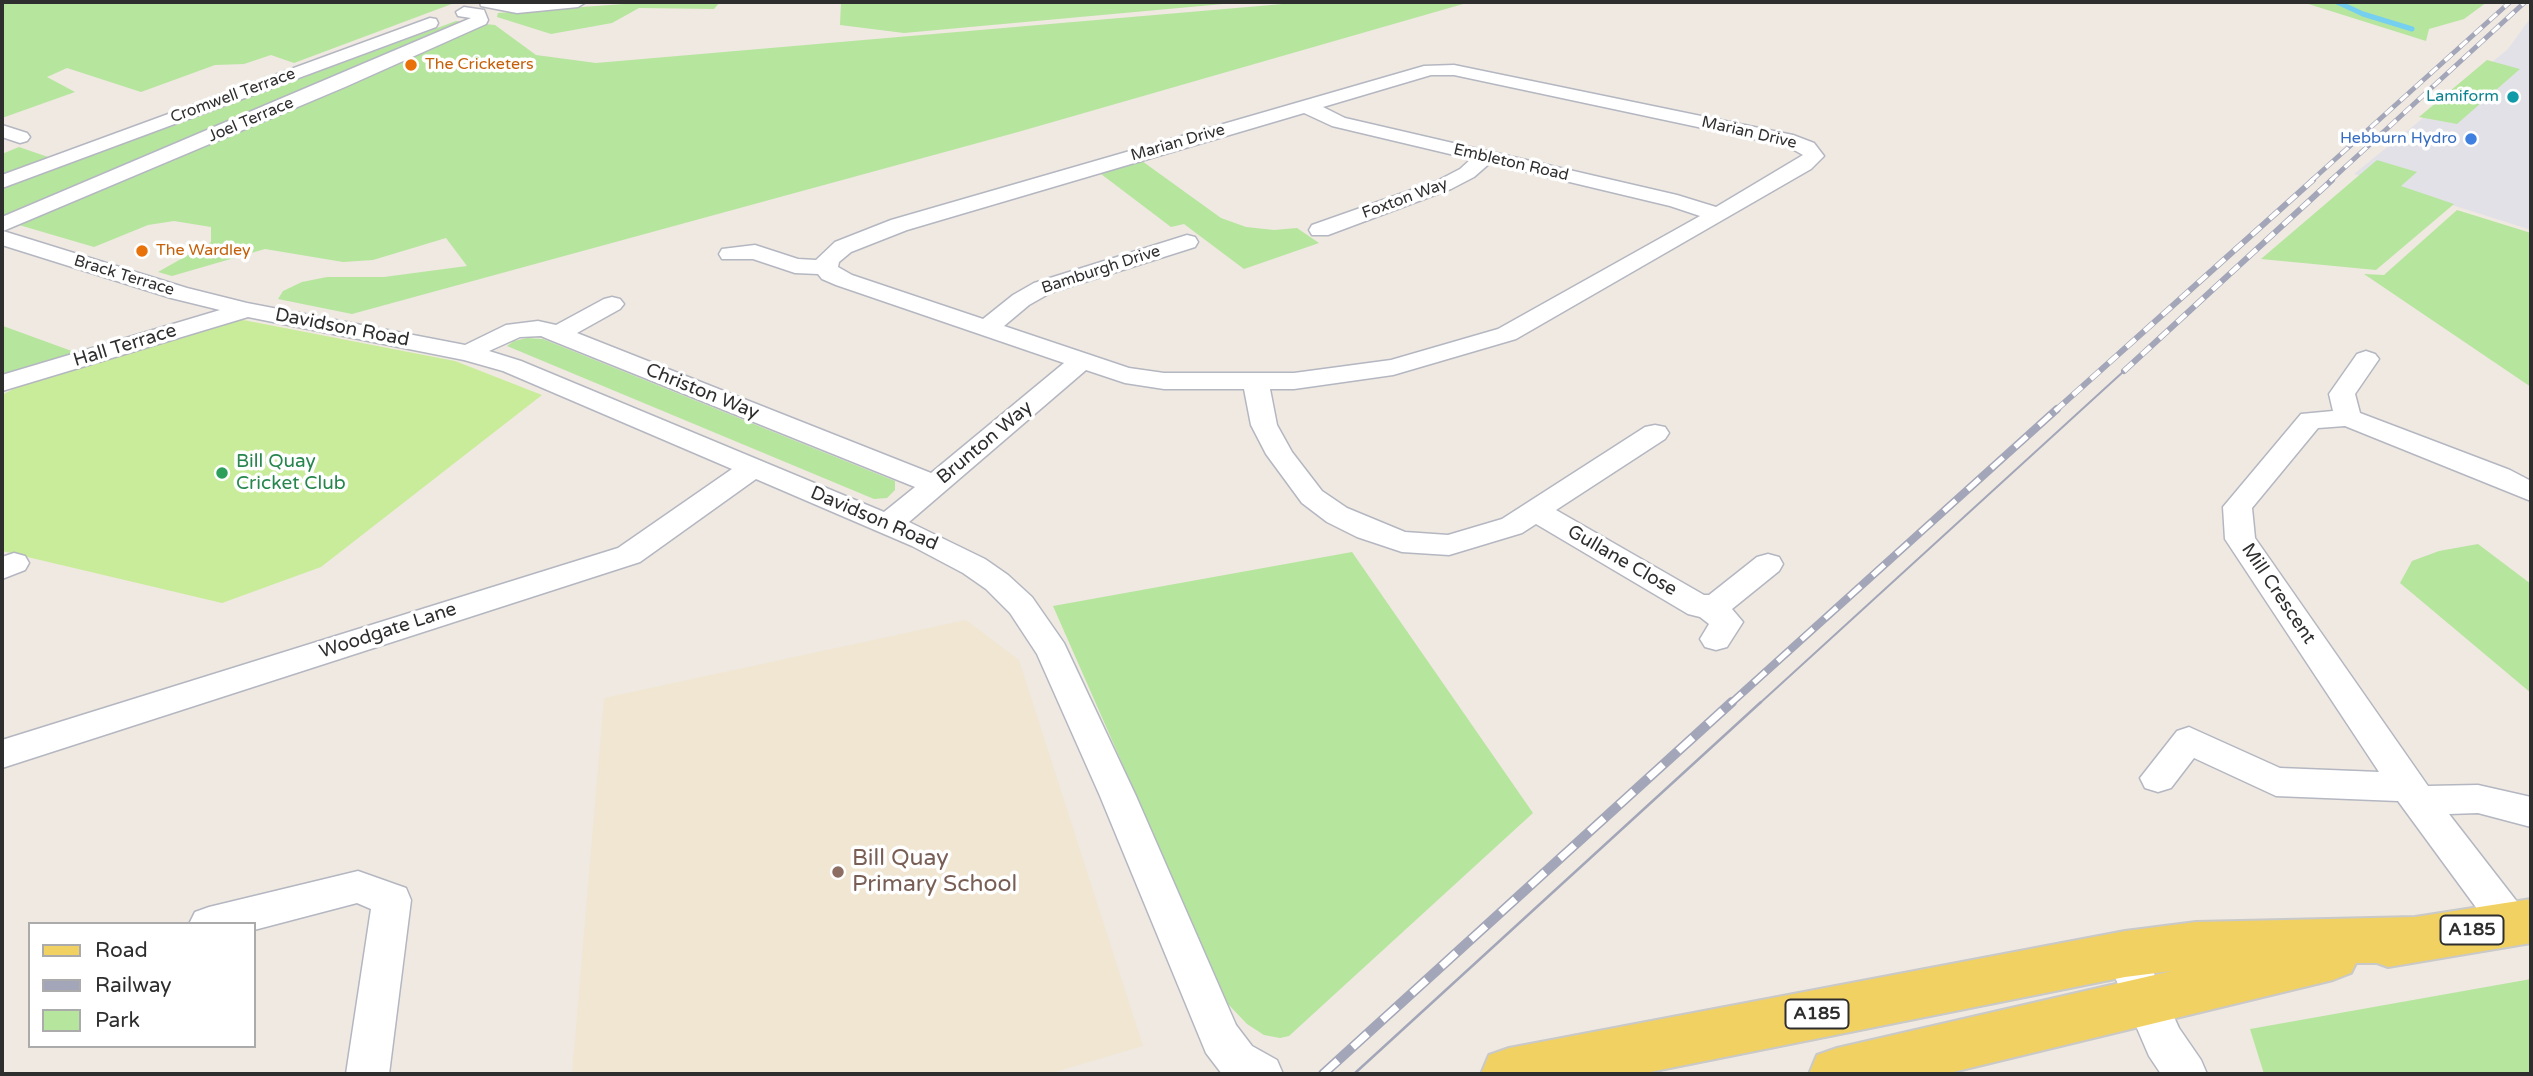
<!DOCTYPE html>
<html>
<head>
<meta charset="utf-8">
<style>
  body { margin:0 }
  #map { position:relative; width:2533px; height:1076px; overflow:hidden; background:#efe9e1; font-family:"Varela Round",sans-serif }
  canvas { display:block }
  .frame { position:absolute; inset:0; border:4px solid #2e2e2e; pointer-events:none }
  .legend { position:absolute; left:28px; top:922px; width:228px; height:126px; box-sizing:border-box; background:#fff; border:2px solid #ababab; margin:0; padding:9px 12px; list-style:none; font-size:21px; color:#2e2e2e }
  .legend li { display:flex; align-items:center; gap:14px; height:35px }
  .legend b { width:35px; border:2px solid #ababab }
</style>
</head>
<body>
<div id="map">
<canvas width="2533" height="1076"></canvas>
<div class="frame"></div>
<ul class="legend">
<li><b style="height:9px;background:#f2d163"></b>Road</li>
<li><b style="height:9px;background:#a3a6b8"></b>Railway</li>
<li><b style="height:19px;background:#b6e59e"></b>Park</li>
</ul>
</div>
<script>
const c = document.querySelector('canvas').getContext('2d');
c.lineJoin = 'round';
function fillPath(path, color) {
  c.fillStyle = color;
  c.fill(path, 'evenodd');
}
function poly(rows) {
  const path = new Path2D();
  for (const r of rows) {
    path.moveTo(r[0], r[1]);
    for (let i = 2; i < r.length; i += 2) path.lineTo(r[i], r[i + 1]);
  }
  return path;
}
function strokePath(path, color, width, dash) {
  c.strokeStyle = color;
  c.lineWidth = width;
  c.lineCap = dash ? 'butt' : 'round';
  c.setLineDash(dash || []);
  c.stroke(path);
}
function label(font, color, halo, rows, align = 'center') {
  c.font = font + ' "Varela Round",sans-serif';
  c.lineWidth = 7;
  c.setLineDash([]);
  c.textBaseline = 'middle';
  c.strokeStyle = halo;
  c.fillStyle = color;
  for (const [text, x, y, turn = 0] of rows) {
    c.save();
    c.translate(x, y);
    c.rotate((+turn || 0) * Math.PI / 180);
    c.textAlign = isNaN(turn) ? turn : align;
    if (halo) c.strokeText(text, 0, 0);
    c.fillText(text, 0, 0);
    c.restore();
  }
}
fillPath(poly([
  [2529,20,2531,21,2531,230,2354,174,2508,49]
]), '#e3e1e8');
fillPath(poly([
  [966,620,1019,660,1143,1046,1048,1074,572,1074,604,698]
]), '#f0e6d1');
fillPath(poly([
  [2,2,457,2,294,63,271,55,244,64,215,65,141,92,67,68,47,77,75,92,2,118],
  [720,2,714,9,639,8,612,23,551,34,497,17,498,13,624,4],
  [841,2,1245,2,904,33,840,25],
  [1306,2,1470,2,1018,132,352,314,278,299,283,291,302,282,327,277,384,277,467,266,446,238,373,260,343,262,265,249,172,276,158,272,211,242,211,227,174,221,148,225,94,247,2,220,2,189,456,21,495,25,536,55,596,63],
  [2302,2,2487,2,2464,19,2429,29,2426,41],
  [2487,60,2520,69,2457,124,2419,117],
  [19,147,51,158,2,176,2,154],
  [2377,160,2417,172,2401,186,2454,204,2376,270,2261,259],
  [1142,161,1221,218,1246,227,1274,230,1297,228,1319,243,1244,269,1184,224,1171,227,1101,174],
  [2457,210,2531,233,2531,387,2364,274,2384,275],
  [3,326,80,354,2,378],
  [527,338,543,339,895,481,895,490,887,498,874,499,507,346,514,341],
  [2478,544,2531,584,2531,693,2400,583,2412,561,2439,551],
  [1352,552,1533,813,1289,1036,1280,1038,1264,1035,1247,1024,1228,1004,1053,606],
  [2531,979,2531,1074,2264,1074,2250,1029]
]), '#b6e59e');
fillPath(poly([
  [238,319,455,361,542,395,321,567,222,603,2,551,2,395,19,386]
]), '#c9ec9a');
strokePath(poly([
  [2337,2,2363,14,2412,29]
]), '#75cff0', 5);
const street = poly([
  [480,2,517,3,586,2,578,7,517,13,481,6,480,2],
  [464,7,484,10,488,20,486,24,345,87,3,231,187,288,247,303,465,345,506,325,538,321,556,325,604,299,612,297,620,299,624,304,620,309,577,333,931,473,1064,363,836,285,822,279,818,274,795,273,753,259,722,259,719,254,722,249,755,245,798,259,816,260,835,242,891,220,1424,66,1454,65,1793,135,1814,143,1824,156,1811,169,1516,339,1393,375,1294,389,1270,389,1277,425,1292,452,1322,491,1347,508,1405,532,1448,535,1502,519,1645,427,1655,425,1665,427,1669,433,1665,439,1556,510,1704,595,1709,595,1757,557,1768,554,1779,557,1783,564,1779,571,1732,609,1743,622,1727,647,1716,650,1705,647,1700,639,1709,624,1700,617,1688,614,1536,524,1522,533,1449,555,1402,552,1357,537,1327,522,1302,503,1266,454,1251,425,1244,389,1164,389,1125,383,1086,370,909,522,985,559,1008,575,1032,597,1064,643,1136,796,1236,1025,1252,1046,1277,1060,1283,1074,1222,1074,1206,1053,1100,796,1037,654,1010,613,986,589,963,573,912,546,756,479,640,562,2,768,2,740,618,548,732,469,503,371,464,360,248,317,2,391,2,375,220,310,171,298,2,245,2,217,471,18,458,16,456,12,464,7],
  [1431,75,1454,75,1787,146,1803,155,1716,207,1677,195,1345,118,1323,107,1431,75],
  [1304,113,1332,126,1471,159,1460,169,1437,181,1312,225,1309,230,1312,235,1328,235,1451,189,1474,177,1490,163,1670,206,1700,216,1498,329,1391,360,1294,373,1164,373,1129,368,1004,326,1029,305,1050,293,1195,247,1198,242,1195,237,1187,235,1034,283,1013,295,983,319,852,275,838,267,839,262,851,252,907,230,1304,113],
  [541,336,548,339,915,487,884,512,521,361,489,351,520,337,541,336],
  [430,18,436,19,438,23,436,27,2,188,2,175,430,18],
  [2,125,27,133,30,137,27,141,20,143,2,137,2,125],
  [2366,351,2375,354,2379,359,2355,394,2360,413,2510,470,2531,481,2531,501,2345,426,2318,428,2252,508,2255,538,2428,786,2478,785,2531,797,2531,827,2478,813,2449,814,2525,912,2531,924,2525,936,2511,941,2497,936,2398,801,2276,796,2194,758,2171,788,2158,792,2145,788,2140,778,2177,731,2189,727,2280,768,2379,772,2225,539,2223,507,2301,414,2333,411,2329,394,2357,354,2366,351],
  [14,553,25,556,29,563,25,570,2,579,2,557,14,553],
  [358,871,406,888,411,900,389,1074,346,1074,371,909,357,903,254,930,254,924,189,924,195,912,209,907,358,871],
  [2125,936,2139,941,2179,1028,2201,1060,2207,1074,2161,1074,2149,1056,2105,954,2111,941,2125,936]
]);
const primary = poly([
  [2531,899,2531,943,2388,967,2377,963,2356,963,2351,973,2333,980,1945,1074,1809,1074,1817,1055,1837,1048,2172,971,2125,977,1640,1074,1481,1074,1489,1055,1509,1048,2125,931,2196,922,2415,917,2531,899]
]);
strokePath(street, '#b4b7c1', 3);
strokePath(primary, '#c9c9c9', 4);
fillPath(street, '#fff');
fillPath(primary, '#f2d163');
strokePath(poly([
  [1759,704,2124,371]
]), '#a3a6b8', 2);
strokePath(poly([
  [1354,1074,1761,702]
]), '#a3a6b8', 2.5);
const railFar3 = poly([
  [2311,181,2510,2],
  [2330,181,2525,2]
]);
const railFar2 = poly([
  [2124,371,2332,180],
  [2055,411,2313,180]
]);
const railFar1 = poly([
  [1730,704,2057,409]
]);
const rail = poly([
  [1323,1074,1732,702]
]);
strokePath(railFar3, '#a3a6b8', 5);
strokePath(railFar2, '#a3a6b8', 6);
strokePath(railFar1, '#a3a6b8', 8);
strokePath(rail, '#a3a6b8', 10);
strokePath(railFar3, '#fff', 3.5, [10]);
strokePath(railFar2, '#fff', 4.5, [12]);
strokePath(railFar1, '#fff', 5, [16]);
strokePath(rail, '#fff', 7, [20]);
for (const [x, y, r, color] of [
  [411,65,7,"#e8710a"],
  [2513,97,7,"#0f9aa8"],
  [2471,139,7,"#3f7fe0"],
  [142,251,7,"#e8710a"],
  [222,473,7,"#2e9e5b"],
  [838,872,7,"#8d6e63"]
]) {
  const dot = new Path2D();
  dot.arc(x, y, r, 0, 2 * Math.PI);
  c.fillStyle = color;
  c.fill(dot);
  strokePath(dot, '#fff', 2.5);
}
label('16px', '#c56008', '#fff', [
  ["The Cricketers",425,65],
  ["The Wardley",156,251]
], 'left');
label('16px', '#2e2e2e', '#fff', [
  ["Cromwell Terrace",233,96,-20],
  ["Joel Terrace",251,120,-23],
  ["Marian Drive",1749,133,13],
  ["Marian Drive",1178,143,-16],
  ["Embleton Road",1511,163,13],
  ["Foxton Way",1405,199,-20],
  ["Bamburgh Drive",1101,270,-18],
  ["Brack Terrace",124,276,17]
]);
label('16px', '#0d838f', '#fff', [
  ["Lamiform",2499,97]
], 'right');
label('16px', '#366cbe', '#fff', [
  ["Hebburn Hydro",2457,139]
], 'right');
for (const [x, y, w] of [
  [2472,930,63],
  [1817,1014,63]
]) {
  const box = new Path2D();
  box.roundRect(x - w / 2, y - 14.5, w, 29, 5);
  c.fillStyle = '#fff';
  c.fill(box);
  strokePath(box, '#2e2e2e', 2);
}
label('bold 18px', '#2e2e2e', null, [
  ["A185",2472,930],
  ["A185",1817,1014]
]);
label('19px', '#2e2e2e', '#fff', [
  ["Davidson Road",342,328,11],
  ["Hall Terrace",125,346,-17],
  ["Christon Way",702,392,22],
  ["Brunton Way",985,443,-40],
  ["Davidson Road",874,519,23],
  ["Gullane Close",1622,561,30],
  ["Mill Crescent",2278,594,56],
  ["Woodgate Lane",388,631,-18]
]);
label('19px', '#27864d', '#fff', [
  ["Bill Quay",236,462],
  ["Cricket Club",236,484]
], 'left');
label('23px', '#785e54', '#fff', [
  ["Bill Quay",852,859],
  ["Primary School",852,885]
], 'left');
</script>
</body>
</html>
